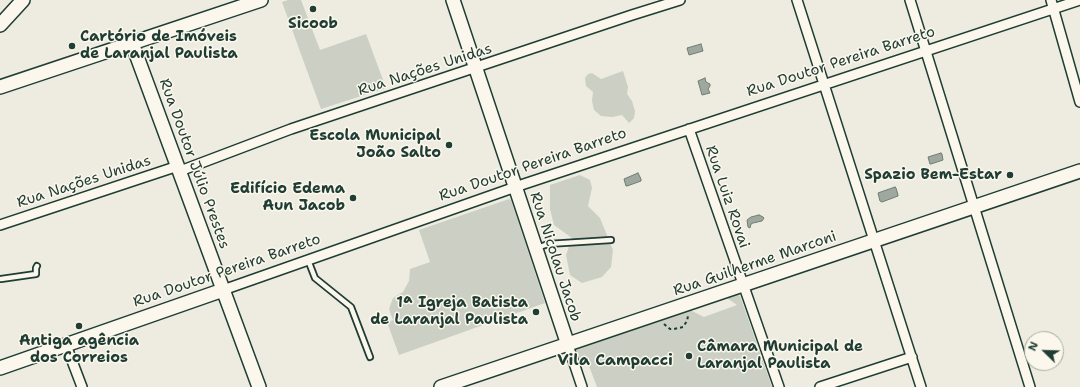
<!DOCTYPE html>
<html>
<head>
<meta charset="utf-8">
<style>
  body { margin:0 }
  #map { position:relative; width:1080px; height:387px; overflow:hidden; background:#eeece1; font-family:"Shantell Sans",sans-serif }
  canvas { display:block }
  .north { position:absolute; left:1024px; top:331px; width:40px; height:40px; box-sizing:border-box; background:#fbf7ec; border:1px solid #a3ada2; border-radius:50%; rotate:293deg; font-size:11px; font-weight:700; line-height:16px; text-align:center; color:#1f3d34 }
  .north::after { content:''; display:block; margin:auto; width:14px; height:18px; background:#1f3d34; clip-path:polygon(50% 0,100% 100%,50% 72%,0 100%) }
</style>
</head>
<body>
<div id="map">
<canvas width="1080" height="387"></canvas>
<div class="north">N</div>
</div>
<script>
const c = document.querySelector('canvas').getContext('2d');
c.lineJoin = 'round';
function fillPath(path, color) {
  c.fillStyle = color;
  c.fill(path, 'evenodd');
}
function poly(rows) {
  const path = new Path2D();
  for (const r of rows) {
    path.moveTo(r[0], r[1]);
    for (let i = 2; i < r.length; i += 2) path.lineTo(r[i], r[i + 1]);
  }
  return path;
}
function strokePath(path, color, width, dash) {
  c.strokeStyle = color;
  c.lineWidth = width;
  c.lineCap = dash ? 'butt' : 'round';
  c.setLineDash(dash || []);
  c.stroke(path);
}
function label(font, color, halo, rows, align = 'center') {
  c.font = font + ' "Shantell Sans",sans-serif';
  c.lineWidth = 3;
  c.setLineDash([]);
  c.textBaseline = 'middle';
  c.strokeStyle = halo;
  c.fillStyle = color;
  for (const [text, x, y, turn = 0] of rows) {
    c.save();
    c.translate(x, y);
    c.rotate((+turn || 0) * Math.PI / 180);
    c.textAlign = isNaN(turn) ? turn : align;
    if (halo) c.strokeText(text, 0, 0);
    c.fillText(text, 0, 0);
    c.restore();
  }
}
fillPath(poly([
  [288,0,301,0,320,50,366,34,386,88,321,109,282,2],
  [623,71,628,87,627,94,632,101,635,111,634,118,629,123,622,115,612,117,601,116,594,110,592,101,593,92,586,86,585,78,588,74,592,73,601,79],
  [580,175,590,180,592,188,588,206,600,218,613,250,611,267,602,277,582,283,570,275,566,255,572,238,554,225,550,209,550,185],
  [509,199,511,200,545,303,399,355,387,322,393,320,389,309,393,298,403,292,409,281,410,269,430,262,419,230],
  [737,294,740,296,772,387,597,387,586,358,580,366,576,352,577,348,690,310,704,317,737,305,727,298]
]), '#cbcfc4');
const water = poly([
  [701,44,703,51,689,55,687,48,701,44],
  [705,78,706,82,710,84,710,86,708,89,710,93,702,95,698,81,705,78],
  [941,153,942,154,943,160,931,164,930,164,928,157,941,153],
  [638,173,641,179,641,181,627,186,626,186,624,179,638,173],
  [895,187,896,188,898,195,898,196,882,202,880,201,878,193,895,187],
  [759,215,763,217,764,218,762,221,753,223,751,224,750,228,748,227,747,220,751,217,759,215]
]);
fillPath(water, '#9fa89f');
strokePath(water, '#6c7d74', 1);
const lane = poly([
  [537,248,548,244,611,240],
  [308,260,315,278,351,307,370,357],
  [1,279,36,274,36,268,37,266]
]);
const street = poly([
  [797,0,921,387],
  [910,0,1030,387],
  [1051,0,1080,102],
  [689,129,779,387],
  [180,171,291,129,632,15,680,0],
  [0,225,178,166],
  [223,290,524,184,1080,0],
  [66,345,82,387],
  [568,345,582,387],
  [820,387,912,357]
]);
const secondary = poly([
  [453,0,568,345],
  [0,25,23,0],
  [132,43,259,387],
  [0,87,261,0],
  [0,368,223,290],
  [441,387,1080,171]
]);
strokePath(lane, '#1f3d34', 8);
strokePath(street, '#1f3d34', 12);
strokePath(secondary, '#1f3d34', 16);
strokePath(poly([
  [664,324,670,329,674,329,683,327,687,321,688,316]
]), '#1f3d34', 2, [3, 3]);
strokePath(lane, '#fbf7ec', 4.5);
strokePath(street, '#fbf7ec', 9);
strokePath(secondary, '#fbf7ec', 13);
for (const [x, y, r, color] of [
  [313,9,4,"#1f3d34"],
  [72,46,4,"#1f3d34"],
  [449,145,4,"#1f3d34"],
  [1010,175,4,"#1f3d34"],
  [353,198,4,"#1f3d34"],
  [536,312,4,"#1f3d34"],
  [79,326,4,"#1f3d34"],
  [689,356,4,"#1f3d34"]
]) {
  const dot = new Path2D();
  dot.arc(x, y, r, 0, 2 * Math.PI);
  c.fillStyle = color;
  c.fill(dot);
  strokePath(dot, '#fbf7ec', 1.5);
}
label('bold 15px', '#1f3d34', '#fbf7ec', [
  ["Sicoob",313,24,"center"],
  ["Cartório de Imóveis",80,37,"left"],
  ["de Laranjal Paulista",80,54,"left"],
  ["Escola Municipal",441,136],
  ["João Salto",441,153],
  ["Spazio Bem-Estar",1002,175],
  ["Edifício Edema",345,189],
  ["Aun Jacob",345,206],
  ["1ª Igreja Batista",528,303],
  ["de Laranjal Paulista",528,320],
  ["Antiga agência",79,341,"center"],
  ["dos Correios",79,358,"center"],
  ["Câmara Municipal de",697,347,"left"],
  ["Laranjal Paulista",697,364,"left"]
], 'right');
label('15px', '#1f3d34', '#fbf7ec', [
  ["Rua Doutor Pereira Barreto",841,62,-18],
  ["Rua Nações Unidas",425,70,-18],
  ["Rua Doutor Júlio Prestes",194,164,70],
  ["Rua Doutor Pereira Barreto",533,165,-19],
  ["Rua Nações Unidas",84,182,-18],
  ["Rua Luiz Rovai",727,197,71],
  ["Rua Nicolau Jacob",555,257,72],
  ["Rua Guilherme Marconi",755,264,-19],
  ["Rua Doutor Pereira Barreto",227,271,-19]
]);
label('bold 16px', '#1f3d34', '#fbf7ec', [
  ["Vila Campacci",615,361]
]);
</script>
</body>
</html>
